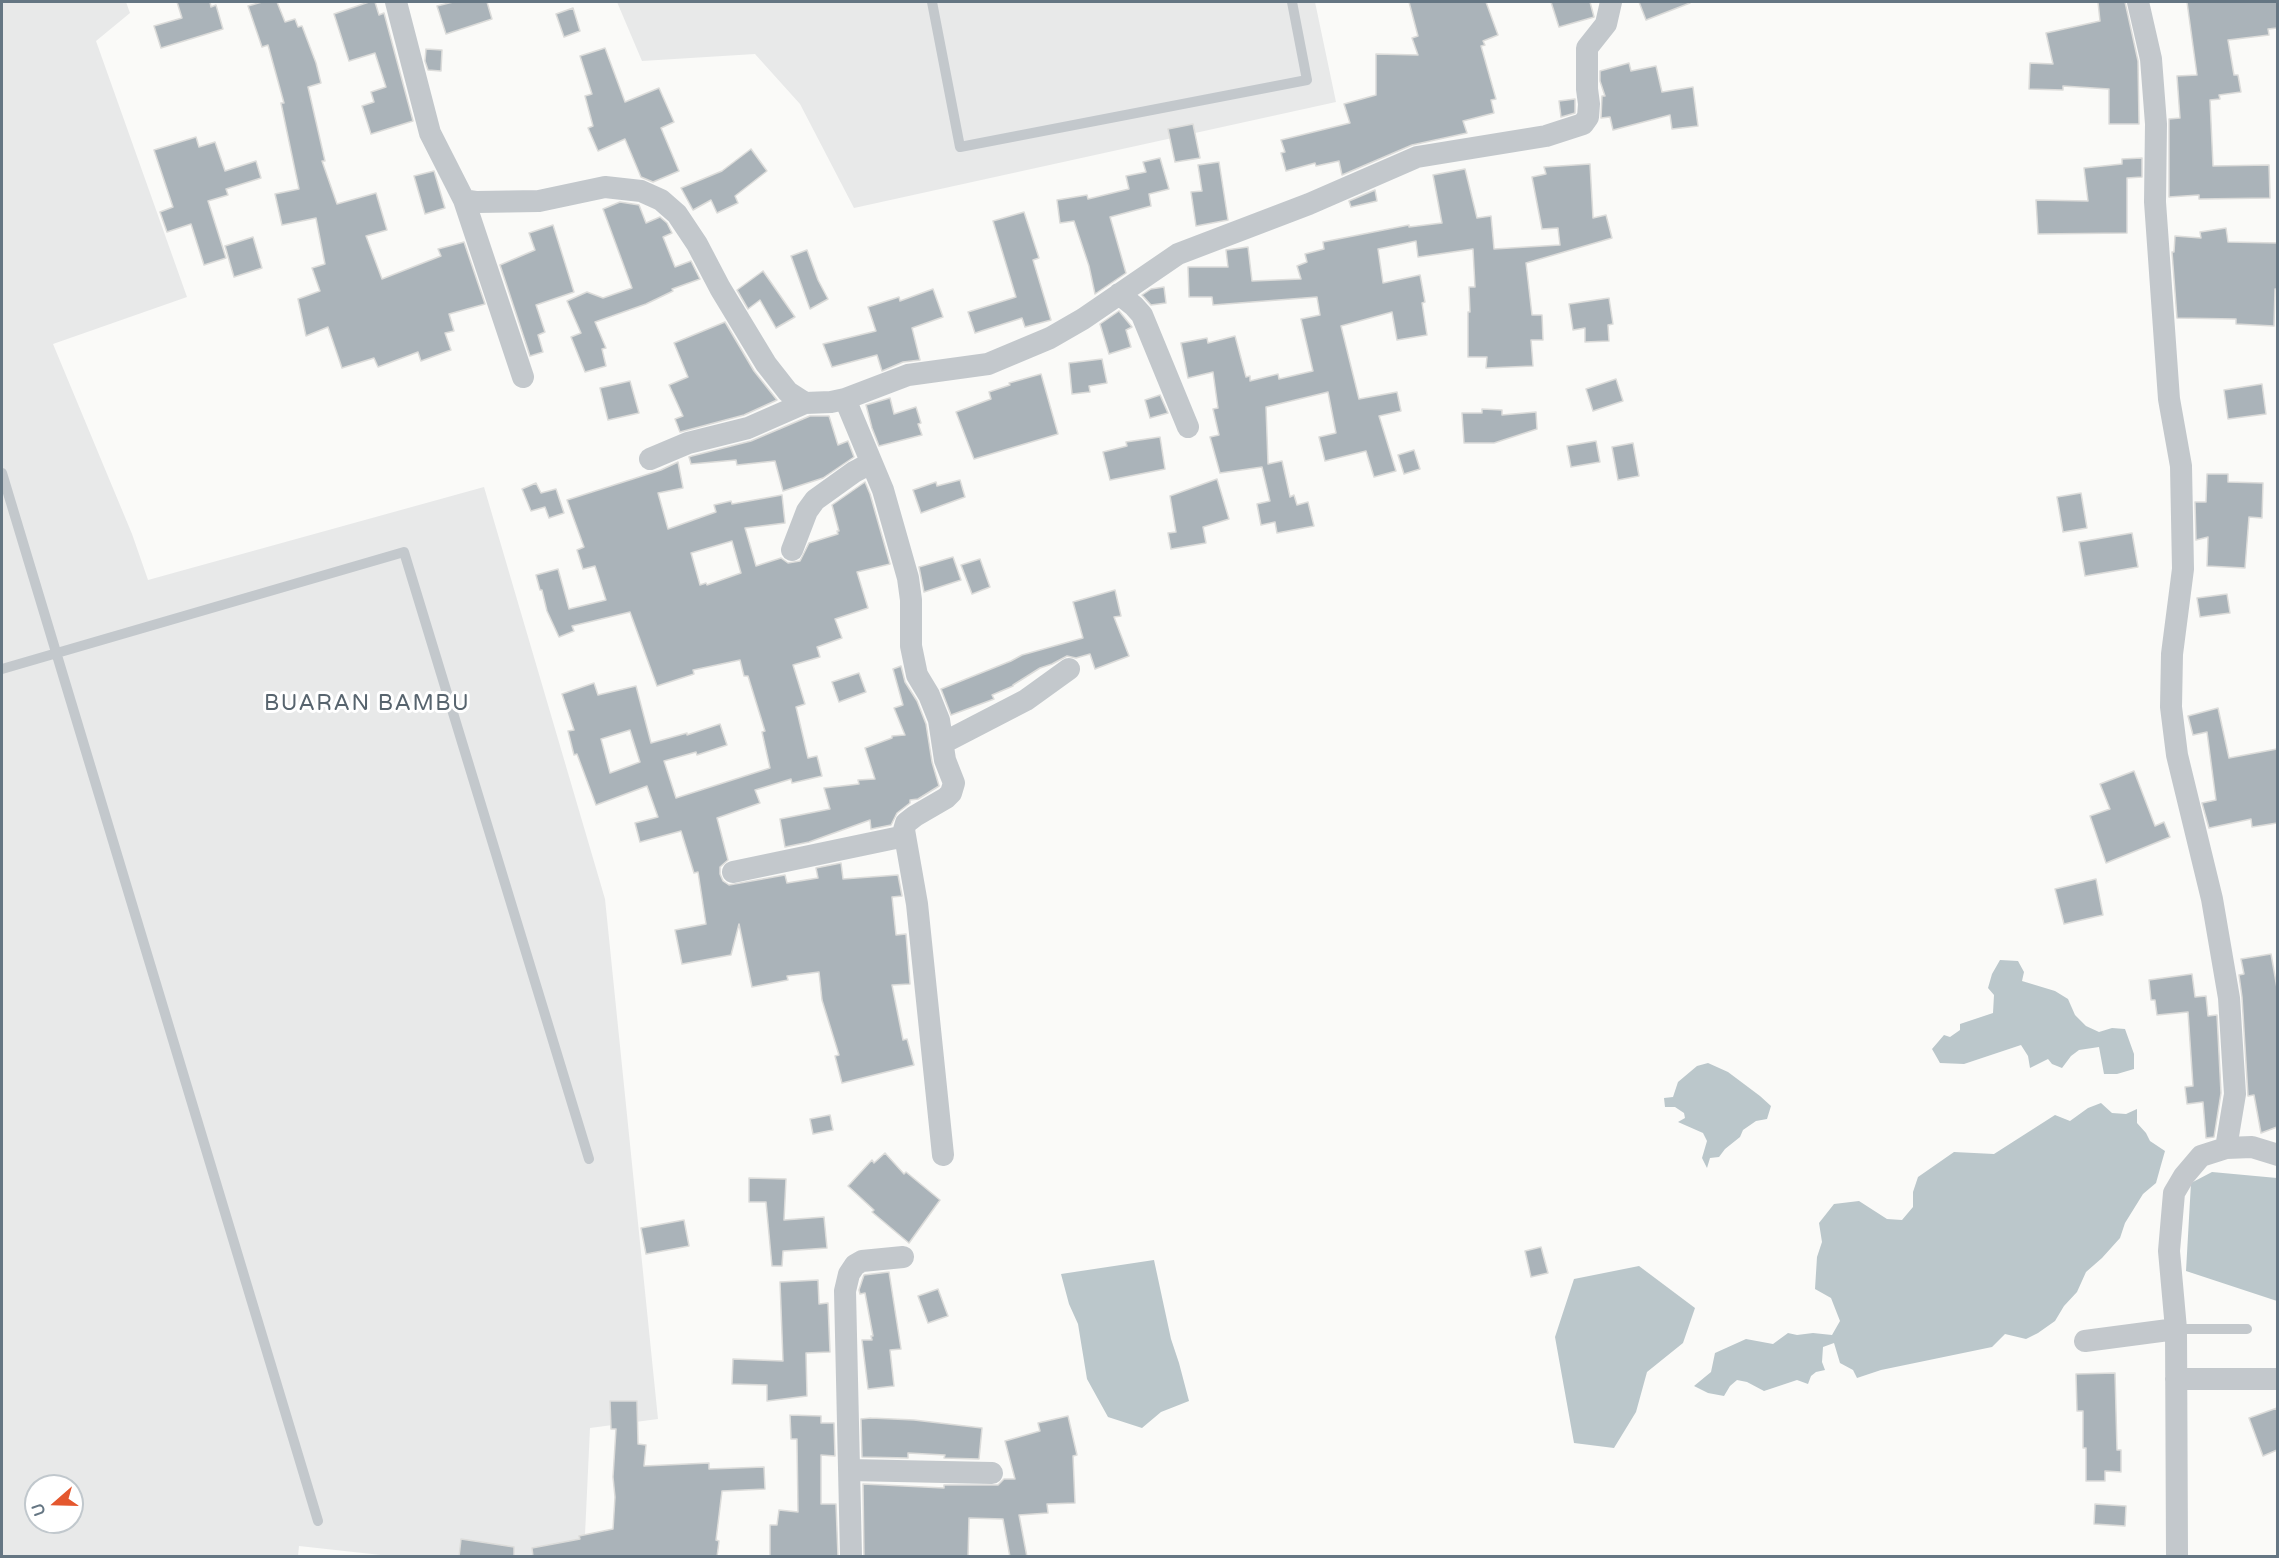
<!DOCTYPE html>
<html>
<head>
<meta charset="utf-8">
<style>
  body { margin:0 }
  #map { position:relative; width:2279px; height:1558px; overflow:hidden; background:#fafaf8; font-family:"Varela Round",sans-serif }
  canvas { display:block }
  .frame { position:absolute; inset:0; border:3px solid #657683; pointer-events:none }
  .north { position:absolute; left:24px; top:1474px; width:60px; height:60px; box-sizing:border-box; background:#fff; border:2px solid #c1c8cd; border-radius:50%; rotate:250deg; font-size:16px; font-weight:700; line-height:24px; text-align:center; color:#657683 }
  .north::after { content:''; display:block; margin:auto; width:21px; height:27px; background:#e4572e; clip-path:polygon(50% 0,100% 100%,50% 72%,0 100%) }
</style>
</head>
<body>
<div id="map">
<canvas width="2279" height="1558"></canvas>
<div class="frame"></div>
<div class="north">U</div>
</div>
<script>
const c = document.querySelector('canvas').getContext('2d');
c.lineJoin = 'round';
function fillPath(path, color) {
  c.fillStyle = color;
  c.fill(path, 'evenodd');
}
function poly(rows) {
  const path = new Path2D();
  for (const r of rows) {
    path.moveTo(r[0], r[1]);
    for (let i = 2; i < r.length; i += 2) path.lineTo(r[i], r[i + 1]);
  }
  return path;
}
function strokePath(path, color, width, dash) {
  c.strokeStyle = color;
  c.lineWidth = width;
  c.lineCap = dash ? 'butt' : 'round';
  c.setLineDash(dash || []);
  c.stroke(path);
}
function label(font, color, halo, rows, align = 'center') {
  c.font = font + ' "Varela Round",sans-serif';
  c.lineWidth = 6;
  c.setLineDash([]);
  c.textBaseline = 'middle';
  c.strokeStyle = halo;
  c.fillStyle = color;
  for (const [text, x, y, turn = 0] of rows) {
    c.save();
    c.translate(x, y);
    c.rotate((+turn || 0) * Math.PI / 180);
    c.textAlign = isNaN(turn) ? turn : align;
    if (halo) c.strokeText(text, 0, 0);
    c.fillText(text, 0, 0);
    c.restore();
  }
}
fillPath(poly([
  [2,2,126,2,130,13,96,41,187,297,53,344,132,534,148,580,484,487,605,899,658,1419,590,1428,584,1556,390,1556,299,1546,298,1556,2,1556],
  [36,1486,72,1486,72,1522,36,1522],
  [617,2,1315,2,1336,102,854,208,800,104,755,54,642,61]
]), '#e8e9e9');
fillPath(poly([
  [2000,960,2018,961,2024,972,2022,981,2055,991,2068,999,2075,1015,2086,1026,2099,1032,2112,1028,2125,1029,2134,1054,2134,1069,2117,1074,2104,1074,2099,1047,2079,1050,2071,1056,2062,1068,2052,1064,2048,1059,2030,1068,2028,1056,2021,1045,1964,1064,1940,1063,1932,1049,1944,1035,1950,1037,1960,1030,1960,1024,1993,1013,1994,995,1988,988,1992,974],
  [1708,1063,1728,1072,1760,1096,1771,1106,1767,1119,1756,1121,1743,1130,1740,1137,1725,1149,1719,1157,1710,1158,1707,1168,1702,1158,1707,1141,1703,1133,1678,1122,1685,1118,1684,1113,1675,1107,1665,1107,1664,1098,1673,1097,1678,1082,1697,1066],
  [2101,1103,2112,1113,2126,1114,2137,1109,2137,1123,2146,1133,2150,1141,2165,1151,2161,1165,2156,1183,2143,1194,2125,1223,2120,1238,2102,1258,2086,1272,2077,1292,2064,1306,2055,1321,2038,1333,2026,1339,2005,1334,1992,1347,1881,1370,1857,1378,1853,1370,1840,1363,1834,1343,1823,1347,1822,1362,1825,1370,1816,1372,1811,1376,1808,1384,1797,1380,1764,1391,1747,1382,1737,1380,1730,1386,1724,1396,1708,1393,1694,1386,1711,1372,1715,1353,1746,1339,1773,1344,1788,1333,1797,1335,1813,1333,1832,1335,1840,1321,1831,1298,1815,1289,1817,1257,1822,1242,1819,1223,1834,1204,1859,1201,1887,1219,1902,1220,1913,1207,1913,1192,1918,1177,1954,1152,1994,1154,2055,1115,2070,1121,2088,1108],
  [2212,1172,2277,1178,2277,1301,2186,1271,2191,1183],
  [1154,1260,1171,1339,1179,1363,1189,1401,1161,1412,1142,1428,1108,1417,1087,1379,1078,1324,1069,1304,1061,1274],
  [1639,1266,1695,1308,1683,1343,1647,1372,1636,1412,1614,1448,1574,1443,1555,1337,1574,1279]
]), '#bbc7cb');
const building = poly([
  [177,2,210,2,211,7,216,5,223,29,161,48,154,26,182,18,177,2],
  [262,2,277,2,285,22,295,19,298,27,302,26,316,63,321,83,308,87,325,161,322,161,337,204,376,193,387,230,366,236,382,279,441,256,438,249,464,242,485,304,449,314,454,331,445,333,451,350,421,361,418,352,378,367,374,358,342,368,328,327,306,336,298,299,320,291,312,268,325,264,316,218,282,225,275,194,299,189,281,103,284,103,268,45,262,47,248,6,262,2],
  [369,2,375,2,379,15,384,13,413,121,371,134,362,106,374,102,371,92,386,87,375,53,349,61,334,14,369,2],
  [453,2,487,2,492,19,446,34,437,6,453,2],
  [1409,2,1486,2,1498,35,1483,41,1485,45,1481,46,1496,99,1491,100,1494,113,1463,121,1467,133,1412,145,1342,175,1339,161,1316,166,1315,163,1286,171,1281,153,1285,152,1281,140,1350,123,1344,104,1376,95,1376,54,1418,55,1412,38,1418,36,1409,2],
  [1551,2,1590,2,1594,17,1559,27,1551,2],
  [1639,2,1690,2,1690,3,1646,20,1639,2],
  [2098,2,2125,2,2138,61,2139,124,2109,124,2109,89,2063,86,2063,90,2029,89,2030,63,2053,64,2046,33,2100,21,2098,2],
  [2187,2,2277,2,2277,28,2268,29,2269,35,2228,40,2234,75,2238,75,2241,92,2219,95,2220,99,2210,100,2213,166,2269,165,2270,198,2199,199,2199,195,2169,197,2169,119,2180,118,2177,76,2197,75,2187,2],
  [573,8,580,31,564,37,556,14,573,8],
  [605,48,625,102,659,88,674,122,661,128,679,171,653,182,641,177,625,139,598,151,588,128,593,126,585,96,592,94,580,56,605,48],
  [426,49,442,50,441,71,428,70,425,61,426,49],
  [1629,63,1631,71,1656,66,1662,92,1693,87,1698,126,1672,129,1670,115,1613,130,1610,117,1601,118,1602,96,1605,96,1600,81,1600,71,1629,63],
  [1575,99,1575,113,1561,117,1559,101,1575,99],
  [1193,124,1200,158,1175,162,1168,129,1193,124],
  [196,137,199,147,215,142,225,171,256,161,261,178,226,189,228,195,208,201,226,258,204,265,191,224,167,232,160,212,173,207,154,150,196,137],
  [751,149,767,171,735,196,738,203,717,213,711,200,693,210,681,188,722,171,751,149],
  [1160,158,1169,189,1149,194,1151,206,1110,217,1126,273,1095,294,1089,266,1074,221,1060,223,1057,200,1087,195,1088,199,1129,189,1126,176,1146,172,1143,162,1160,158],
  [2142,158,2142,177,2127,178,2127,233,2038,234,2036,200,2088,201,2084,168,2122,164,2122,159,2142,158],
  [1219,162,1228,220,1196,226,1191,192,1202,191,1198,165,1219,162],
  [1590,164,1593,218,1606,215,1612,238,1526,263,1532,315,1542,315,1543,340,1531,340,1533,366,1486,368,1487,357,1468,357,1468,312,1470,312,1469,287,1475,287,1473,249,1418,257,1416,241,1378,249,1383,283,1420,275,1425,302,1422,303,1427,335,1397,340,1392,312,1341,326,1359,399,1397,392,1401,411,1379,416,1396,471,1374,477,1366,451,1325,461,1319,437,1336,433,1328,392,1266,407,1268,464,1282,461,1290,497,1294,495,1297,505,1308,502,1314,526,1277,533,1275,522,1261,525,1257,504,1270,501,1262,467,1220,473,1210,437,1219,435,1213,409,1218,408,1213,372,1188,378,1181,343,1207,338,1208,343,1235,336,1246,377,1250,376,1250,381,1278,374,1279,379,1313,371,1301,319,1320,315,1317,297,1213,305,1212,297,1189,297,1188,267,1228,267,1226,250,1248,247,1252,281,1301,279,1297,266,1307,262,1305,254,1324,249,1323,242,1409,225,1409,227,1442,223,1433,175,1465,169,1477,218,1491,216,1494,249,1560,245,1558,228,1542,229,1532,177,1546,174,1544,167,1590,164],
  [434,171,445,208,425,214,414,176,434,171],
  [1375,190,1377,201,1351,207,1349,201,1375,190],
  [620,202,639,205,646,223,660,217,667,223,672,233,663,237,675,267,691,261,700,279,672,289,673,291,646,304,595,322,606,348,602,349,606,366,585,372,571,337,581,333,567,301,587,292,603,298,632,288,603,209,620,202],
  [1024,212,1039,258,1033,260,1051,320,1025,327,1022,318,975,333,968,312,1016,297,993,221,1024,212],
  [553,225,574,292,536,305,545,332,538,335,543,352,530,356,500,265,535,250,529,233,553,225],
  [2226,228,2228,242,2277,243,2277,289,2275,289,2274,326,2236,324,2236,319,2177,318,2172,252,2174,252,2175,236,2201,238,2200,232,2226,228],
  [253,237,262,268,234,277,225,246,253,237],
  [807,250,818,280,828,299,810,309,791,256,807,250],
  [763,271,795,317,776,328,760,300,748,309,737,290,763,271],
  [1164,287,1166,303,1151,305,1142,295,1151,289,1164,287],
  [933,289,943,317,912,328,920,360,903,362,882,371,877,355,832,367,823,344,876,331,868,307,899,297,900,301,933,289],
  [1609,298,1613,324,1608,325,1609,341,1585,342,1585,328,1573,330,1569,304,1609,298],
  [1119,311,1132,327,1126,330,1131,347,1109,354,1100,324,1119,311],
  [725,322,754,371,777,400,744,415,680,432,675,419,683,416,669,385,688,377,674,343,725,322],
  [1102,359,1107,383,1089,386,1090,392,1072,394,1069,363,1102,359],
  [1041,374,1058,434,974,459,956,412,991,399,989,392,1010,385,1009,383,1041,374],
  [1616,379,1623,401,1593,411,1586,389,1616,379],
  [630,381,639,413,608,420,600,388,630,381],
  [2262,384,2266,414,2228,419,2224,390,2262,384],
  [1160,395,1168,413,1150,418,1145,400,1160,395],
  [890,398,894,414,916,407,921,423,918,424,922,435,879,446,872,428,866,405,890,398],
  [1482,409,1502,410,1502,415,1536,412,1537,429,1494,443,1464,443,1462,413,1482,413,1482,409],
  [810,416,829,416,838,445,848,441,854,457,823,478,783,491,775,461,737,465,736,460,691,464,689,457,692,456,751,441,810,416],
  [1160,437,1165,469,1110,480,1103,452,1127,446,1126,442,1160,437],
  [1596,441,1600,462,1571,467,1567,446,1596,441],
  [1633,443,1639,476,1618,480,1612,447,1633,443],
  [1414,450,1420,469,1404,474,1398,455,1414,450],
  [678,462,683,488,658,493,668,529,716,512,714,505,731,501,732,504,782,495,785,523,745,528,756,566,781,558,788,563,800,561,809,543,838,534,837,531,839,531,832,505,865,482,870,494,890,564,857,572,868,608,835,619,842,638,817,647,820,657,793,665,805,704,796,707,808,758,817,756,822,776,792,783,791,779,755,790,760,803,717,818,728,860,720,867,720,874,723,881,729,885,785,875,787,883,818,878,816,868,841,863,843,879,898,875,902,896,892,897,896,935,906,934,910,984,892,985,903,1040,907,1039,914,1065,842,1083,835,1056,839,1055,822,1000,819,972,787,976,788,980,752,987,739,924,731,955,682,964,675,930,706,924,698,872,694,873,681,831,640,842,635,823,658,817,647,786,596,805,577,754,574,755,568,731,574,730,562,694,594,683,598,695,636,686,651,743,687,733,687,735,720,724,727,745,697,755,696,752,664,761,676,798,770,768,762,732,765,731,748,676,744,676,740,660,693,670,694,674,657,686,630,612,572,626,574,631,559,637,547,611,542,590,540,590,536,575,558,569,569,609,606,600,595,566,583,569,577,550,584,547,567,500,661,470,678,462],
  [732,541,741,573,707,585,706,583,700,585,691,553,732,541],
  [630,730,640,762,610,773,601,739,630,730],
  [2207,474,2228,474,2228,482,2263,483,2262,518,2249,517,2245,568,2207,566,2208,537,2196,540,2195,502,2206,502,2207,474],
  [1217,479,1229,519,1203,527,1206,543,1171,549,1168,533,1176,532,1170,496,1217,479],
  [960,480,965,497,921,513,913,490,936,482,937,486,960,480],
  [536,483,541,493,556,489,564,513,549,518,545,507,531,511,522,489,536,483],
  [2081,493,2087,528,2063,532,2057,497,2081,493],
  [2132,533,2138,567,2085,576,2079,542,2132,533],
  [953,557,961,580,924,592,919,567,953,557],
  [980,559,990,587,972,594,961,565,980,559],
  [1115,590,1121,616,1114,617,1129,656,1095,669,1090,654,1076,658,1067,656,1052,664,1040,668,1013,685,1013,686,992,695,994,699,951,715,941,689,1011,661,1022,655,1083,638,1073,602,1115,590],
  [2227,594,2230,613,2200,617,2197,598,2227,594],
  [901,666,905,682,917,701,926,724,932,762,939,786,918,799,910,800,910,803,897,813,891,825,871,829,870,820,809,842,785,847,780,819,830,809,824,788,859,784,858,780,875,779,865,748,892,738,892,736,905,735,894,708,903,705,893,669,901,666],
  [859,673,866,692,839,702,832,682,859,673],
  [2218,708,2229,758,2277,749,2277,823,2252,827,2251,819,2209,828,2202,803,2216,800,2207,732,2193,735,2188,716,2218,708],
  [2134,771,2155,826,2164,822,2170,837,2106,863,2090,816,2110,809,2100,784,2134,771],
  [2096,879,2103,915,2064,924,2055,889,2096,879],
  [2271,954,2277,988,2277,1127,2261,1133,2254,1095,2248,1096,2242,997,2239,975,2244,974,2241,959,2271,954],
  [2192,974,2195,997,2206,996,2208,1016,2217,1015,2221,1093,2214,1137,2206,1138,2203,1102,2187,1104,2185,1087,2193,1086,2188,1012,2157,1015,2155,1000,2151,1000,2149,980,2192,974],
  [830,1115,833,1130,813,1134,810,1119,830,1115],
  [885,1153,904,1174,906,1172,940,1200,909,1243,872,1212,874,1210,848,1186,872,1160,874,1163,885,1153],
  [749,1178,786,1179,784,1220,824,1217,827,1248,783,1251,782,1266,772,1266,766,1202,749,1202,749,1178],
  [684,1220,689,1246,646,1254,641,1228,684,1220],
  [1541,1247,1548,1273,1531,1277,1525,1251,1541,1247],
  [889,1272,901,1349,890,1350,894,1386,868,1389,862,1340,872,1340,871,1336,873,1336,865,1293,860,1294,859,1290,864,1275,889,1272],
  [818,1280,819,1304,828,1303,830,1352,806,1353,807,1396,767,1401,767,1385,732,1384,733,1359,783,1361,780,1282,818,1280],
  [938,1289,948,1316,928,1323,918,1296,938,1289],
  [2115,1373,2117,1450,2121,1450,2121,1472,2105,1471,2105,1481,2086,1481,2086,1448,2083,1448,2083,1411,2077,1411,2076,1374,2115,1373],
  [610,1401,637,1401,638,1444,646,1445,644,1466,709,1463,709,1469,764,1467,765,1489,722,1491,716,1540,719,1541,717,1557,533,1557,532,1548,580,1539,579,1536,613,1529,615,1497,613,1477,616,1429,611,1429,610,1401],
  [2277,1408,2277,1450,2263,1456,2249,1418,2277,1408],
  [790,1415,821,1416,821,1423,834,1423,835,1456,821,1455,821,1504,836,1504,838,1557,770,1557,770,1525,777,1525,779,1510,798,1512,797,1439,791,1439,790,1415],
  [1068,1416,1077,1455,1073,1456,1075,1503,1047,1504,1048,1513,1019,1515,1027,1557,1010,1557,1003,1519,969,1518,968,1557,864,1557,863,1484,944,1488,944,1485,998,1485,1004,1479,1015,1479,1005,1441,1040,1431,1038,1423,1068,1416],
  [871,1418,914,1420,982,1428,979,1459,944,1458,945,1455,908,1453,908,1458,862,1457,861,1419,871,1418],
  [2095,1504,2126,1506,2125,1526,2094,1524,2095,1504],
  [461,1539,514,1547,514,1557,459,1557,461,1539]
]);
fillPath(building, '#aab3b9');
strokePath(building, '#dcdcda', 1.5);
strokePath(poly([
  [932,2,960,147,1307,80,1292,2],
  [2,473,318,1521],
  [2,669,404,552,589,1159],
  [2176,1329,2247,1329]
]), '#c3c8cc', 10);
strokePath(poly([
  [396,2,430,133,464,200,477,202,539,201,605,187,641,191,661,200,677,214,697,244,720,288,766,364,788,392,805,403,831,402,845,399,908,375,988,364,1050,338,1083,319,1178,254,1309,204,1417,157,1546,136,1583,124,1588,117,1589,104,1587,89,1587,48,1606,24,1611,2],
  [2138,2,2151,59,2156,124,2155,202,2169,399,2181,466,2183,569,2172,654,2171,707,2177,755,2212,899,2229,998,2235,1094,2226,1148],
  [464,200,523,377],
  [1119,294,1134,306,1142,315,1188,427],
  [845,399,883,490,908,578,911,600,911,646,917,675,929,695,939,720,945,760,954,783,951,793,946,798,915,816,906,823,904,830,917,904,943,1155],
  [650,459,688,443,748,428,805,403],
  [792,550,807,511,815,500,854,472,871,463],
  [943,743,1026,700,1069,669],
  [733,872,905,836],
  [2085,1341,2176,1329],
  [2176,1379,2278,1379],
  [849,1470,992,1473],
  [851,1556,845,1291,849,1274,855,1265,862,1261,903,1257],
  [2177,1556,2176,1329,2169,1251,2174,1193,2184,1176,2201,1156,2226,1148,2252,1147,2278,1155]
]), '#c3c8cc', 22);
c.letterSpacing = '1.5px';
label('22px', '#57646e', '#fff', [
  ["BUARAN BAMBU",367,704]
]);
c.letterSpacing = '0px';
</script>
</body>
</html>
